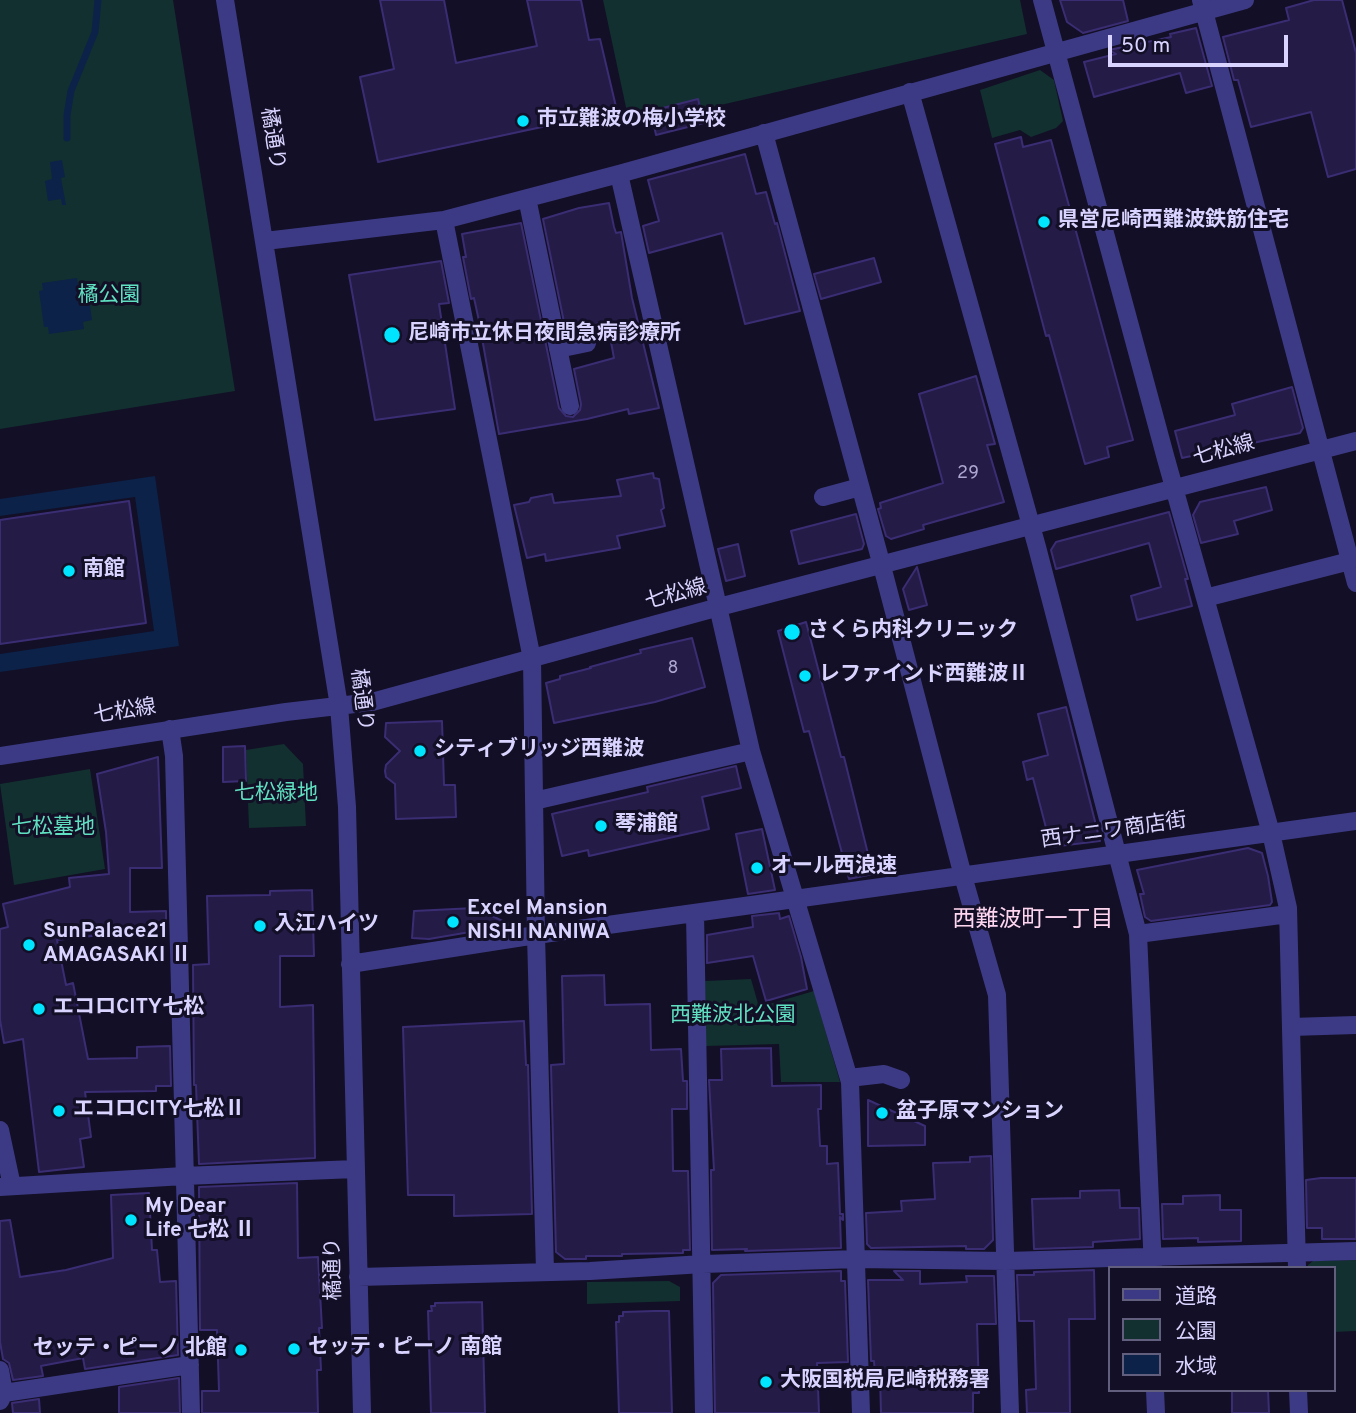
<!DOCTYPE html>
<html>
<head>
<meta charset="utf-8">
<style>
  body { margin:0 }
  #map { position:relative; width:1356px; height:1413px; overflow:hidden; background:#130f26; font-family:Overpass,"Noto Sans JP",sans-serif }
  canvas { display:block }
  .legend { position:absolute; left:1108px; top:1266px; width:228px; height:126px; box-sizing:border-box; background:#130f26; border:2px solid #625e7d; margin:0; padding:9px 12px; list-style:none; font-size:21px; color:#d9d4ff }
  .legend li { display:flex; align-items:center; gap:14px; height:35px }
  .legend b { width:35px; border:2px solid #625e7d }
  .scale { position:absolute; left:1108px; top:35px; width:180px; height:32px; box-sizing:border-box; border:4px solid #d9d4ff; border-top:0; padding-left:9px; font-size:21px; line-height:24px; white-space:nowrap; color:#d9d4ff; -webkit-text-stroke:5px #130f26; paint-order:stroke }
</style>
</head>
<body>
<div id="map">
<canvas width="1356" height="1413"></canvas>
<ul class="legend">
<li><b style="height:9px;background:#3d3a85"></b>道路</li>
<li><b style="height:19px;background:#12302f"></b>公園</li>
<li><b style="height:19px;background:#0c2248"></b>水域</li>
</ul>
<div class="scale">50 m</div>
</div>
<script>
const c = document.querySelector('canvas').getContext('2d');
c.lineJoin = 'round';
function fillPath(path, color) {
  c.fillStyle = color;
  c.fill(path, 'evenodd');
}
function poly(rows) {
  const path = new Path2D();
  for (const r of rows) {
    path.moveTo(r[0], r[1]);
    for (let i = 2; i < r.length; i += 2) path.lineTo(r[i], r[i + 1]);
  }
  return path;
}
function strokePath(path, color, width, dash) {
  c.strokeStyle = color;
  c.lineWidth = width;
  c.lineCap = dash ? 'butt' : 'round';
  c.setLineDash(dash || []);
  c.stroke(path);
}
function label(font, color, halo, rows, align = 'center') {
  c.font = font + ' Overpass,"Noto Sans JP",sans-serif';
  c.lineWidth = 6;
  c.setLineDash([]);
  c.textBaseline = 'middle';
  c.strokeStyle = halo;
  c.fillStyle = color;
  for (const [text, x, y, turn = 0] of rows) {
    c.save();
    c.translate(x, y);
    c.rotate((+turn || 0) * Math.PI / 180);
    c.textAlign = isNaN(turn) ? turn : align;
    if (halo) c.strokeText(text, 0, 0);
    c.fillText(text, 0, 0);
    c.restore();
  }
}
fillPath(poly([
  [0,0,173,0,235,391,0,429],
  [603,0,1020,0,1027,34,630,126],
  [1040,70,1054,80,1063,121,1056,128,1031,137,1020,130,992,138,980,90],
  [284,744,303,764,306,826,249,828,246,750],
  [90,769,105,869,14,885,0,784],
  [751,979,759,1007,814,991,840,1082,781,1082,779,1044,706,1046,705,981],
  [1356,1260,1356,1331,1333,1332,1333,1268,1308,1268,1308,1265,1313,1261],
  [669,1281,680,1287,680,1301,587,1304,587,1282]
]), '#12302f');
fillPath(poly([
  [62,160,65,177,61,178,66,205,62,205,61,199,48,201,45,181,52,179,50,162],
  [77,278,78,285,87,284,92,320,83,322,84,329,49,334,48,327,44,327,39,291,43,290,42,283],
  [155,476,179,646,0,672,0,654,154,631,135,497,0,516,0,499]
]), '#0c2248');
strokePath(poly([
  [67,138,67,115,71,91,95,32,98,0]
]), '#0c2248', 7);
const building = poly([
  [380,0,444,0,456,63,537,46,527,0,581,0,589,40,600,39,617,111,378,162,360,77,394,69,380,0],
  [1060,0,1123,0,1128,21,1083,33,1067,22,1060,0],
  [1314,0,1342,0,1356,53,1356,169,1328,177,1311,112,1251,127,1238,80,1234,80,1223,37,1289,20,1286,8,1314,0],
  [1196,28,1212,86,1186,93,1180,73,1094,97,1084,62,1116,54,1109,50,1171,37,1170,34,1196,28],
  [698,99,704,123,656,135,651,111,698,99],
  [1021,137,1023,147,1051,140,1133,440,1107,447,1109,457,1085,464,1049,335,1046,336,995,144,1021,137],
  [745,154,756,194,766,192,775,224,777,223,800,311,745,324,722,233,649,253,643,226,659,221,648,180,745,154],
  [609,203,614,227,616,233,621,232,632,298,659,408,629,414,628,409,587,419,499,434,479,321,474,298,471,299,463,257,466,257,462,234,521,223,559,408,566,416,573,417,580,410,581,404,574,369,614,358,607,321,566,332,543,219,579,208,609,203],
  [874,258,881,282,821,299,814,274,874,258],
  [441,261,449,303,439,304,455,409,375,420,349,275,441,261],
  [976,376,995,444,987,445,1004,502,923,525,924,529,891,539,886,536,878,509,881,508,880,503,943,483,919,394,976,376],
  [1292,387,1303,428,1300,433,1182,458,1175,431,1235,415,1232,404,1292,387],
  [653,473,654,478,659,479,664,508,661,510,665,526,617,536,620,548,546,561,545,554,527,558,514,505,529,502,531,498,552,494,554,503,621,496,617,480,653,473],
  [1266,487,1272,510,1234,521,1238,534,1201,543,1193,515,1200,502,1266,487],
  [129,501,146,623,0,644,0,520,129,501],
  [1169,512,1188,579,1185,579,1192,606,1137,620,1131,596,1161,587,1149,543,1056,569,1051,550,1056,542,1169,512],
  [856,514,864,544,862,549,799,564,791,531,856,514],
  [738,544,745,576,726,581,718,549,738,544],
  [917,567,927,605,909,610,903,589,917,567],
  [806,622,841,757,844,757,873,874,849,879,809,731,804,732,778,631,806,622],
  [692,638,705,687,655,702,554,723,546,683,560,679,560,676,591,668,590,667,641,653,640,650,692,638],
  [1066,707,1100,841,1051,847,1033,778,1027,780,1023,762,1048,755,1038,714,1066,707],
  [442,721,444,785,455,785,456,817,396,819,395,784,386,777,385,771,386,765,400,751,385,737,386,723,442,721],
  [245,746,246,781,223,782,223,747,245,746],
  [158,757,162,868,130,868,130,912,166,911,166,935,100,937,100,935,57,940,66,985,73,983,88,1059,137,1058,137,1047,170,1046,171,1086,156,1086,156,1091,85,1092,91,1137,80,1139,84,1167,39,1172,23,1039,4,1043,0,1020,0,929,8,927,3,904,70,887,69,878,109,874,106,832,97,774,158,757],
  [736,766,741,788,702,797,709,829,589,856,588,850,562,856,552,814,648,792,647,787,736,766],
  [762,829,775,890,748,894,736,834,762,829],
  [1248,848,1262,853,1268,876,1272,902,1270,905,1151,921,1145,917,1140,894,1144,894,1137,870,1248,848],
  [312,890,314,956,280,956,280,1007,313,1005,315,1158,199,1164,196,1085,194,1085,193,965,209,964,207,896,270,895,270,891,312,890],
  [475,908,511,925,429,939,412,938,414,911,475,908],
  [779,913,780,919,789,916,801,957,807,989,766,1001,753,956,707,963,707,935,753,927,752,916,779,913],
  [604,975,605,1005,650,1004,651,1050,681,1049,683,1081,687,1081,687,1109,672,1109,673,1171,688,1171,690,1250,683,1250,683,1253,622,1254,622,1256,586,1256,586,1259,565,1259,556,1252,551,1065,564,1064,562,976,604,975],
  [524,1021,526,1065,528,1065,532,1214,454,1216,454,1195,408,1195,403,1027,524,1021],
  [771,1048,772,1086,821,1085,821,1109,818,1109,820,1146,827,1146,827,1164,838,1163,840,1214,843,1214,843,1220,840,1217,841,1248,745,1251,747,1249,712,1250,711,1170,714,1170,709,1080,722,1080,721,1049,771,1048],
  [868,1100,925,1126,925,1145,868,1146,868,1100],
  [991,1156,993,1240,984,1249,966,1249,966,1246,871,1248,867,1244,866,1213,902,1211,901,1201,935,1199,933,1163,970,1162,970,1157,991,1156],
  [1321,1178,1356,1178,1356,1239,1322,1239,1322,1228,1307,1228,1306,1180,1321,1178],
  [297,1183,298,1258,318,1257,322,1328,319,1328,321,1370,317,1370,318,1413,202,1413,202,1391,219,1391,217,1330,200,1330,199,1187,297,1183],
  [1119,1190,1120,1208,1139,1208,1140,1239,1093,1242,1093,1247,1034,1249,1032,1199,1080,1198,1080,1191,1119,1190],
  [149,1193,152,1250,157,1250,160,1282,176,1281,178,1355,85,1369,83,1358,41,1366,43,1376,13,1380,9,1363,3,1359,0,1342,0,1221,10,1220,20,1277,66,1270,113,1258,111,1195,149,1193],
  [1220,1195,1220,1210,1241,1210,1241,1241,1198,1242,1198,1238,1163,1239,1162,1204,1183,1204,1183,1196,1220,1195],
  [1094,1270,1095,1319,1069,1319,1070,1413,1027,1413,1026,1390,1036,1389,1034,1321,1019,1321,1017,1275,1034,1275,1034,1272,1094,1270],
  [841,1271,841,1281,845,1281,848,1362,817,1363,819,1413,715,1413,713,1283,721,1275,841,1271],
  [894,1271,920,1271,920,1284,967,1282,966,1276,994,1276,996,1324,977,1324,979,1393,973,1393,973,1413,881,1413,880,1375,875,1375,874,1361,871,1361,868,1280,903,1280,894,1271],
  [482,1302,485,1413,431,1413,428,1311,432,1311,431,1306,435,1306,435,1303,482,1302],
  [655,1311,669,1311,672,1413,619,1413,616,1322,619,1322,619,1316,623,1316,623,1312,655,1311],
  [179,1378,180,1413,119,1413,119,1387,179,1378],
  [1232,1390,1268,1390,1269,1413,1232,1413,1232,1390],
  [39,1399,40,1413,13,1413,12,1403,39,1399]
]);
fillPath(building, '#241b47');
strokePath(building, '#3b2d73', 2);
strokePath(poly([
  [225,0,339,706,347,807,362,1413],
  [1042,0,1166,459,1271,833,1288,908,1297,1268],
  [1201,0,1356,583],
  [910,92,1037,547,1138,934,1153,1268],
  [764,133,882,566,963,876,997,995,1010,1413],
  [619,174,751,751,850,1082,861,1413],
  [527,198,570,406],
  [444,220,532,659,536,935,545,1271],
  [265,241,444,220,619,174,1245,0],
  [558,349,587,343],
  [823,497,860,487],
  [1205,598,1350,561],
  [170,729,174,756,191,1413],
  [0,756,286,712,372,702,719,607,1356,441],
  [534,801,751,751],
  [695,913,704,1413],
  [1138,934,1288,914],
  [350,964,536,935,1356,821],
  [1291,1027,1356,1025],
  [849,1078,884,1074,901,1080],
  [0,1130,12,1186],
  [0,1187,184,1176,355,1169],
  [358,1277,590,1271,703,1264,857,1259,1006,1261,1356,1251],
  [0,1370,4,1393,0,1401],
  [1155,1390,1156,1413],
  [1298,1390,1299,1413],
  [4,1393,190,1365]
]), '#3d3a85', 18);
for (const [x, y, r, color] of [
  [523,121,7,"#00e5ff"],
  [1044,222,7,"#00e5ff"],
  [392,335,9,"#00e5ff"],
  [69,571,7,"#00e5ff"],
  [792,632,9,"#00e5ff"],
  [805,676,7,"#00e5ff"],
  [420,751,7,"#00e5ff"],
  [601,826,7,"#00e5ff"],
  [757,868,7,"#00e5ff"],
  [453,922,7,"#00e5ff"],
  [260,926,7,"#00e5ff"],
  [29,945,7,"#00e5ff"],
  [39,1009,7,"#00e5ff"],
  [59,1111,7,"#00e5ff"],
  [882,1113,7,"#00e5ff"],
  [131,1220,7,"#00e5ff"],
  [294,1349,7,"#00e5ff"],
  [241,1350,7,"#00e5ff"],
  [766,1382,7,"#00e5ff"]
]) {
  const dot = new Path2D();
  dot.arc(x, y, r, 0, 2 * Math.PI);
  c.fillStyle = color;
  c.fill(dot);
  strokePath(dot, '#130f26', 2.5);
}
label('18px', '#aca6d1', null, [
  ["29",968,474],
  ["8",673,669]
]);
label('bold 21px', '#d9d4ff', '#130f26', [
  ["市立難波の梅小学校",537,121],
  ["県営尼崎西難波鉄筋住宅",1058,222],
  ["尼崎市立休日夜間急病診療所",408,335],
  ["南館",83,571],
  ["さくら内科クリニック",808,632],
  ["レファインド西難波Ⅱ",819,676],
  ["シティブリッジ西難波",434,751],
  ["琴浦館",615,826],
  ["オール西浪速",771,868],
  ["Excel Mansion",467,910],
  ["NISHI NANIWA",467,934],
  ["入江ハイツ",274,926],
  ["SunPalace21",43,933],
  ["AMAGASAKI Ⅱ",43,957],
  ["エコロCITY七松",53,1009],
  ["エコロCITY七松Ⅱ",73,1111],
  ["盆子原マンション",896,1113],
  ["My Dear",145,1208],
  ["Life 七松 Ⅱ",145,1232],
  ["セッテ・ピーノ 南館",308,1349],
  ["セッテ・ピーノ 北館",227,1350,"right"],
  ["大阪国税局尼崎税務署",780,1382]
], 'left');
label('21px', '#d9d4ff', '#130f26', [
  ["橘通り",271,139,81],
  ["七松線",1224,452,-15],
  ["七松線",676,596,-15],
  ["橘通り",360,700,83],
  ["七松線",125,713,-9],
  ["西ナニワ商店街",1114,832,-8],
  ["橘通り",335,1269,-91]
]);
label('21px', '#5fe0c0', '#130f26', [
  ["橘公園",109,297],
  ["七松緑地",276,795],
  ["七松墓地",53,829],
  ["西難波北公園",733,1017]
]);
label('23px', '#ffd6f0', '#130f26', [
  ["西難波町一丁目",1033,921]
]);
</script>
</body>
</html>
